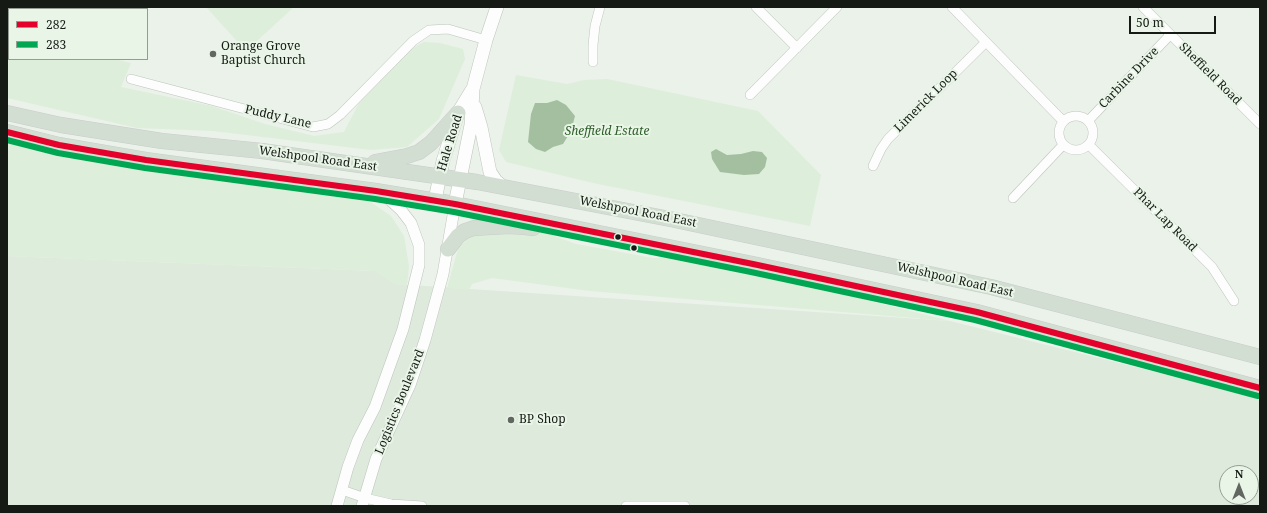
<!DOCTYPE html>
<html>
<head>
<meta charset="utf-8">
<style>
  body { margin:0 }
  #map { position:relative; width:1267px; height:513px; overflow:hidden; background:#ebf2ea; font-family:"Noto Serif",serif }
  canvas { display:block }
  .frame { position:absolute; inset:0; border:8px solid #161a15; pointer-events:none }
  .legend { position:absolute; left:8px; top:8px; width:140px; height:52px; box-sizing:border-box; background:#e9f5e7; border:1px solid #959d93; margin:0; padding:5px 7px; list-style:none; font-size:12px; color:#161a15 }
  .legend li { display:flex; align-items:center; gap:8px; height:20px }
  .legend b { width:20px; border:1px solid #959d93 }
  .north { position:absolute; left:1219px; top:465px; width:40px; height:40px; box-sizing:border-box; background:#e9f5e7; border:1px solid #959d93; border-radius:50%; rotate:0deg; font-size:11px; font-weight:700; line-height:16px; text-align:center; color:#161a15 }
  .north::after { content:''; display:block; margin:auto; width:14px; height:18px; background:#616660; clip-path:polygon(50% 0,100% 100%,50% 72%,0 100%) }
  .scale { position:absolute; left:1129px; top:16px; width:87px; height:18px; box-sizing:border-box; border:2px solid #161a15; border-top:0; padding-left:5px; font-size:12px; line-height:14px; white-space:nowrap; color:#161a15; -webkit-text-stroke:3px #e9f5e7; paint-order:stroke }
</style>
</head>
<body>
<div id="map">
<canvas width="1267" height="513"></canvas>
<div class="frame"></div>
<ul class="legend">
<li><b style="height:5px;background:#e4002b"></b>282</li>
<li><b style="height:5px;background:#00a651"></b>283</li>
</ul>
<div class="north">N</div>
<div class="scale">50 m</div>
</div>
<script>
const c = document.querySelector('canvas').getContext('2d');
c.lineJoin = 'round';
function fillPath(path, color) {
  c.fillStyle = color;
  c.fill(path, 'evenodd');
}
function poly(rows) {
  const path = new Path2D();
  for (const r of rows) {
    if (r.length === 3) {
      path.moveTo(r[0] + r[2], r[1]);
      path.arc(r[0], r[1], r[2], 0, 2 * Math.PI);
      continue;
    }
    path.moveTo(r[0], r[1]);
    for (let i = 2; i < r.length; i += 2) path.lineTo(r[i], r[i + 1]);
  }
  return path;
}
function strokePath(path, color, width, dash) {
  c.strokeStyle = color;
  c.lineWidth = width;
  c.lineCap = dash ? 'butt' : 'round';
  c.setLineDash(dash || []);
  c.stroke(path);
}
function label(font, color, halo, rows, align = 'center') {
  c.font = font + ' "Noto Serif",serif';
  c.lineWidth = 4;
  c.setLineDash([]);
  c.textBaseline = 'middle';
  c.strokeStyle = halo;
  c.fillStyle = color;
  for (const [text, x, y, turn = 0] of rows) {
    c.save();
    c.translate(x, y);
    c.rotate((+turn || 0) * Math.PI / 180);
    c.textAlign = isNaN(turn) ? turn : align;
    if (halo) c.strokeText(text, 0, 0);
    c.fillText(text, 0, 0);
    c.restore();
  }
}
fillPath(poly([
  [7,256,376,271,395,284,950,321,1260,398,1260,506,7,506],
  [1227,473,1251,473,1251,497,1227,497]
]), '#ddeadc');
fillPath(poly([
  [206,7,294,7,246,51],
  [9,11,9,59,115,59,131,63,121,87,212,106,265,124,314,136,344,132,359,103,411,49,424,42,440,43,463,49,465,59,439,119,407,147,371,150,213,131,137,128,7,98,7,16],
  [516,75,567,84,584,80,607,79,758,111,821,175,810,226,593,183,506,162,499,150],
  [7,142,291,185,369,201,391,216,404,236,409,266,407,285,394,284,376,271,7,256],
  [494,231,543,232,576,244,653,258,696,257,950,321,590,291,492,278,472,284,469,290,447,288,458,249,469,237]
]), '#ddeedb');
fillPath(poly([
  [557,100,566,105,575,116,571,131,563,144,553,147,545,152,536,149,528,142,531,114,535,103,547,103],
  [716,149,727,155,741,154,753,151,762,152,767,158,765,167,759,174,744,175,720,172,712,159,711,152]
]), '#a4bfa0');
const minor = poly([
  [756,7,797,48],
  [952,7,1063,121],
  [1143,7,1260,124],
  [593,62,593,45,595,26,600,7],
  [131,79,313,127,328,124,340,115,413,41,429,30,448,29,486,40],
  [750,95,837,7],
  [1076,133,17],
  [1088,121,1170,35],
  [1089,145,1212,267,1234,301],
  [873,166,881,149,888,139,986,42],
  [1013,198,1063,145],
  [342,490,365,498,391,504,422,506],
  [626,506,685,506]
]);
const tertiary = poly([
  [337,506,348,467,358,440,375,407,403,329,419,265,419,245,411,223,401,210,390,200,379,193],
  [362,506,376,459,410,385,425,340,443,274,455,204]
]);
const secondary = poly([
  [475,107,481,127,490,172,496,181,502,186],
  [435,200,443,161,458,113,472,90],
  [455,204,471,125,473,89,486,40,497,7]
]);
const trunk = poly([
  [7,113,61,125,162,141,262,151,477,182,670,219,991,287,1260,357],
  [7,132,59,145,146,160,376,191,455,204,753,264,977,312,1260,388],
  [375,162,407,156,419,152,431,143,458,113],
  [448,249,458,236,465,231,474,228,509,226,525,227,533,228]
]);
strokePath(minor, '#bec4bd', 10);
strokePath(tertiary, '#bec4bd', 12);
strokePath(secondary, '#bec4bd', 14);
strokePath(trunk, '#c9ccc9', 16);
strokePath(minor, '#fcfdfc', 9);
strokePath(tertiary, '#fcfdfc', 11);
strokePath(secondary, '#fcfdfc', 13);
strokePath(trunk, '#d3ded2', 15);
strokePath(poly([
  [7,132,59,145,146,160,376,191,455,204,753,264,977,312,1260,388]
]), '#e4002b', 6);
strokePath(poly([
  [7,140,58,153,145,168,375,199,454,212,751,272,975,320,1258,396]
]), '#00a651', 6);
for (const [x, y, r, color] of [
  [213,54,4,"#616660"],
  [618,237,3.5,"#161a15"],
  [634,248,3.5,"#161a15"],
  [511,420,4,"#616660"]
]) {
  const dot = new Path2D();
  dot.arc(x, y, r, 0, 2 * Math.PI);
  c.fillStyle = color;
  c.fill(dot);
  strokePath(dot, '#e9f5e7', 1.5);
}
label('12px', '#161a15', '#e9f5e7', [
  ["Orange Grove",221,47],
  ["Baptist Church",221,61],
  ["BP Shop",519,420]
], 'left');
label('12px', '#161a15', '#e9f5e7', [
  ["Sheffield Road",1210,74,45],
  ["Carbine Drive",1129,78,-46],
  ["Limerick Loop",926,101,-45],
  ["Puddy Lane",278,117,13],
  ["Hale Road",450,143,-73],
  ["Welshpool Road East",318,159,8],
  ["Welshpool Road East",638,212,11],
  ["Phar Lap Road",1165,220,45],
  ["Welshpool Road East",955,280,13],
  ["Logistics Boulevard",400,402,-68]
]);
label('italic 12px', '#2d5d28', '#e9f5e7', [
  ["Sheffield Estate",607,132]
]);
</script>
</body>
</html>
